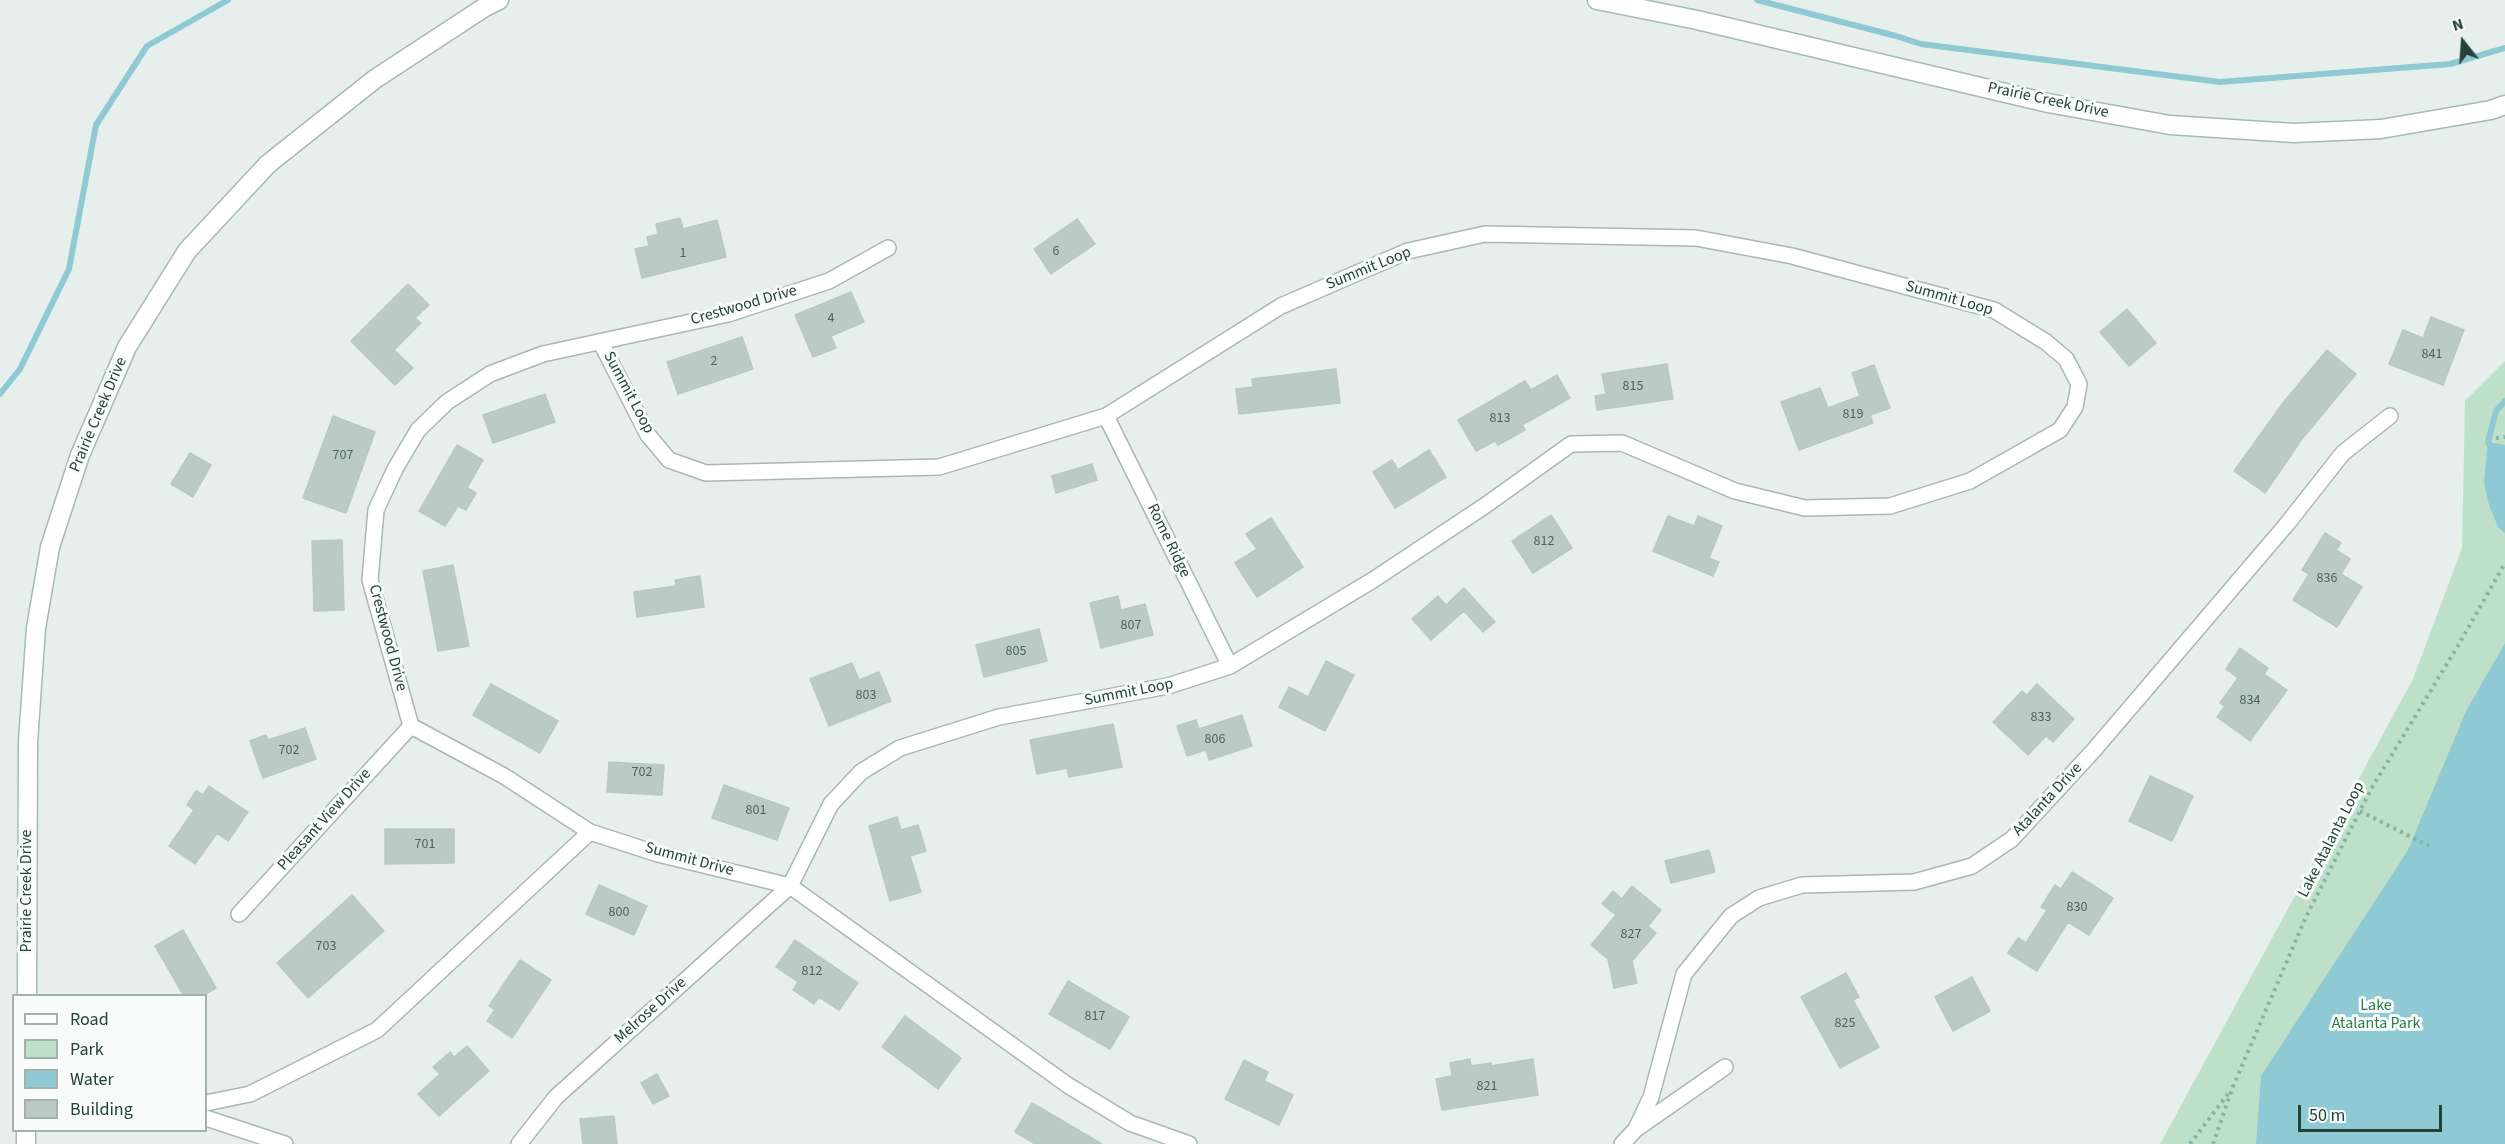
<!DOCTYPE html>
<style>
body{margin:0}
#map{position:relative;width:2505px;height:1144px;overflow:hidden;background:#e6efeb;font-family:"Source Sans 3",sans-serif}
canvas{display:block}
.legend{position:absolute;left:12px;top:994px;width:195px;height:138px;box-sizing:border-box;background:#f7fbf9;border:2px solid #a3b1ad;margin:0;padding:8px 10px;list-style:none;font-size:18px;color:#24423a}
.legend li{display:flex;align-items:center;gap:12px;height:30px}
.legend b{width:30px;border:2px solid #a3b1ad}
.north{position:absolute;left:2433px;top:12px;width:60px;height:60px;-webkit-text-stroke:4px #f7fbf9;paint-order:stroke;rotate:343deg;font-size:16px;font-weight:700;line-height:24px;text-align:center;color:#24423a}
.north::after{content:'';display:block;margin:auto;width:21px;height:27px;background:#24423a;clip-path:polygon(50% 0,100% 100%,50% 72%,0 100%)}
.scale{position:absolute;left:2298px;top:1105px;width:144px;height:27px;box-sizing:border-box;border:3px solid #24423a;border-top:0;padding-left:8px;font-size:18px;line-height:21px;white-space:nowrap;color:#24423a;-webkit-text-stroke:4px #f7fbf9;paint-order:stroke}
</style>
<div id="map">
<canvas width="2505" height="1144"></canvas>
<ul class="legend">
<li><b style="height:8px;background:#fff"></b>Road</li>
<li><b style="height:16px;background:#bfe0c8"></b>Park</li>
<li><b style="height:16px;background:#8ec9d4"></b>Water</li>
<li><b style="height:16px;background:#bbcac4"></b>Building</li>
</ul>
<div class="north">N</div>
<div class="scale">50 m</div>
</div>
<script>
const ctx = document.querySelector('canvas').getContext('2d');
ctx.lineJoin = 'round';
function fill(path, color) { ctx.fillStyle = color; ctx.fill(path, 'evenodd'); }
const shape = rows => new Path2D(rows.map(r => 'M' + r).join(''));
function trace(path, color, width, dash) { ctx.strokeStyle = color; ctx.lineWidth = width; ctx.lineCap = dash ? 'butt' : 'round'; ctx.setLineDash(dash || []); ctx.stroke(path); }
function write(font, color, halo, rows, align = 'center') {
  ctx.font = font + ' "Source Sans 3",sans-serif'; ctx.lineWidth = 6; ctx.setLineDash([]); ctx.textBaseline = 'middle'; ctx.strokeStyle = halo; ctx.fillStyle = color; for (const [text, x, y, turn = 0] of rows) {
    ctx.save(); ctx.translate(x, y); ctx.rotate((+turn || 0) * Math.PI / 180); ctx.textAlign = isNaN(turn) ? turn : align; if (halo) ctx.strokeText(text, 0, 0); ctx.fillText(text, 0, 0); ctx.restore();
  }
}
fill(shape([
 [2505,361,2505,1144,2160,1144,2413,679,2462,548,2465,401]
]), '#bfe0c8');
fill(shape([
 [2488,442,2505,445,2505,533,2498,527,2489,505,2484,483],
 [2505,643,2505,1144,2256,1144,2261,1076,2408,850,2466,711]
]), '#8ec9d4');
trace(shape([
 [1757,0,1896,36,1921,44,2220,82,2450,64,2505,48],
 [0,394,20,369,69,269,96,125,147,46,228,0],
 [2493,449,2488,442,2496,411,2505,401]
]), '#8ec9d4', 6);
const building = shape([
 [680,218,683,229,717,220,726,257,642,278,635,249,649,246,647,237,658,234,656,224,680,218],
 [1077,219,1095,244,1051,274,1034,249,1077,219],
 [408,284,429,305,415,318,421,323,394,350,413,368,395,385,351,341,408,284],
 [851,292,864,322,831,336,836,348,813,357,795,315,851,292],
 [2127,309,2156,343,2129,366,2100,332,2127,309],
 [2431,317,2464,330,2443,385,2389,364,2403,330,2423,338,2431,317],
 [742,337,753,369,678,394,667,362,742,337],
 [2327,350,2356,374,2302,439,2265,493,2234,471,2283,403,2327,350],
 [1667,364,1673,399,1597,410,1595,396,1606,394,1602,374,1667,364],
 [1874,365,1890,408,1870,415,1873,423,1799,450,1781,402,1820,388,1828,408,1860,396,1852,373,1874,365],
 [1336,369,1340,403,1239,414,1236,389,1253,387,1252,379,1336,369],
 [1557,375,1570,398,1522,425,1525,430,1498,445,1495,441,1476,451,1458,420,1525,381,1531,390,1557,375],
 [545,394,555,422,493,443,483,415,545,394],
 [333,416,375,432,346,513,303,498,333,416],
 [457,445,483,460,467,488,476,493,466,510,458,506,445,526,419,511,457,445],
 [1429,450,1446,477,1395,508,1373,472,1392,460,1398,470,1429,450],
 [190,453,211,465,193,497,171,484,190,453],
 [1092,464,1097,480,1056,493,1052,476,1092,464],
 [1551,515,1572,548,1533,573,1512,541,1551,515],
 [1668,516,1694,526,1698,516,1722,526,1709,558,1719,562,1713,576,1653,551,1668,516],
 [1271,518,1303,567,1257,597,1235,563,1257,549,1246,534,1271,518],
 [2325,533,2341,543,2336,550,2350,559,2341,574,2362,587,2337,627,2293,600,2309,574,2302,570,2325,533],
 [342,540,344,610,314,611,312,541,342,540],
 [453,565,469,646,438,651,423,571,453,565],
 [700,576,704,607,637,617,634,592,676,586,675,580,700,576],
 [1464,588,1495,622,1483,632,1464,611,1431,640,1412,619,1438,596,1446,605,1464,588],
 [1118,596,1121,610,1145,604,1153,635,1101,648,1090,603,1118,596],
 [1039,629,1047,661,984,677,976,645,1039,629],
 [2240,648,2268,668,2264,674,2287,690,2250,741,2217,717,2225,706,2220,703,2238,678,2226,669,2240,648],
 [1326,661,1354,675,1325,731,1279,707,1289,687,1308,697,1326,661],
 [852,663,859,680,879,672,891,701,829,726,810,679,852,663],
 [491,684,558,721,540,753,473,715,491,684],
 [2037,684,2074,719,2053,742,2046,736,2028,755,1993,722,2022,691,2027,695,2037,684],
 [1242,715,1252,746,1209,760,1206,750,1187,756,1177,726,1196,720,1199,729,1242,715],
 [1113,724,1122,767,1069,777,1067,768,1037,774,1030,740,1113,724],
 [305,728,316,759,263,778,250,741,266,735,268,740,305,728],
 [609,762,664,765,662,795,607,792,609,762],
 [2150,776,2193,796,2172,841,2129,821,2150,776],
 [724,785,789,808,777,840,712,818,724,785],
 [209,786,248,812,228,841,217,833,195,864,169,846,194,810,187,805,196,791,203,795,209,786],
 [897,817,901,830,918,825,926,851,910,856,921,892,890,901,869,826,897,817],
 [385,829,454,829,454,863,385,864,385,829],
 [1709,850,1715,872,1671,883,1665,861,1709,850],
 [2072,872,2113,898,2089,935,2068,922,2037,971,2008,953,2018,938,2026,943,2047,910,2041,907,2055,885,2061,889,2072,872],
 [599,885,647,906,634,935,586,914,599,885],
 [1632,886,1661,910,1648,926,1656,933,1632,961,1637,983,1614,988,1608,959,1591,945,1616,915,1602,904,1613,891,1622,899,1632,886],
 [352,895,384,931,308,998,277,963,352,895],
 [183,930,216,988,202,996,184,996,155,946,183,930],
 [795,940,858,983,839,1010,819,997,814,1004,793,990,798,982,776,967,795,940],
 [520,960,551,980,512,1038,487,1021,495,1010,489,1006,520,960],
 [1846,973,1859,997,1853,1000,1879,1047,1840,1068,1801,997,1846,973],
 [1972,977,1990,1011,1953,1031,1935,997,1972,977],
 [1068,981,1129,1017,1110,1049,1049,1014,1068,981],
 [905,1016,961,1058,938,1089,882,1047,905,1016],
 [467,1046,489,1071,439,1116,418,1094,440,1074,433,1067,450,1052,454,1057,467,1046],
 [1470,1059,1471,1066,1491,1063,1491,1066,1533,1059,1538,1095,1442,1110,1436,1079,1452,1076,1450,1063,1470,1059],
 [1244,1060,1268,1072,1264,1081,1293,1095,1279,1125,1225,1099,1244,1060],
 [657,1074,669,1096,653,1104,641,1083,657,1074],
 [1032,1103,1102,1144,1035,1144,1015,1132,1032,1103],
 [614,1116,617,1144,583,1144,580,1119,614,1116]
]);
fill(building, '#bbcac4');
trace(building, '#b8c9c2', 1.5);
const minor = shape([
 [1106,416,1230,666],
 [590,832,504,776,411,726,370,580,376,510,395,469,418,430,447,402,490,374,543,354,728,314,829,281,888,248],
 [239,914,411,726],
 [206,1103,250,1094,377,1030,590,832,658,854,790,886,1069,1086,1130,1123,1189,1144],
 [206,1118,285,1144],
 [1636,1129,1651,1097,1684,974,1731,916,1759,898,1802,885,1914,882,1972,866,2012,839,2094,750,2287,524,2343,453,2390,416],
 [519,1144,556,1097,790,886,831,804,861,772,900,748,999,717,1168,686,1230,666,1373,580,1486,505,1571,444,1622,443,1735,491,1805,508,1890,506,1970,481,2060,430,2075,407,2079,384,2066,359,2046,342,1994,310,1792,256,1696,238,1485,234,1408,251,1281,306,1106,416,939,467,706,473,669,460,648,435,601,343],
 [1622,1144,1636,1129,1725,1067]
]);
const secondary = shape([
 [1597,0,1697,20,2048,103,2170,125,2294,133,2381,129,2491,110,2505,105],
 [27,996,28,742,36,628,50,547,80,455,127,347,187,251,268,164,375,79,485,7,499,0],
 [26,1144,26,1130]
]);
trace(minor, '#a8b8b2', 18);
trace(secondary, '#a4bbb3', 21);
trace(shape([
 [2496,438,2505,437],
 [2360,811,2431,847],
 [2190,1144,2228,1094],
 [2213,1144,2232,1089,2305,919,2370,791,2459,644,2505,563]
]), '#86b3a5', 4, [3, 4.5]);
trace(minor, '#fff', 15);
trace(secondary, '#fff', 18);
write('14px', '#4a645c', null, [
 ["6",1056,252],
 ["1",683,254],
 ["4",831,319],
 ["841",2432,355],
 ["2",714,362],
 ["815",1633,387],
 ["819",1853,415],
 ["813",1500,419],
 ["707",343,456],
 ["812",1544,542],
 ["836",2327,579],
 ["807",1131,626],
 ["805",1016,652],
 ["803",866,696],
 ["834",2250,701],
 ["833",2041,718],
 ["806",1215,740],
 ["702",289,751],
 ["702",642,773],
 ["801",756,811],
 ["701",425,845],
 ["830",2077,908],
 ["800",619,913],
 ["827",1631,935],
 ["703",326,947],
 ["812",812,972],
 ["817",1095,1017],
 ["825",1845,1024],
 ["821",1487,1087]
]);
write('16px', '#24423a', '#f7fbf9', [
 ["Prairie Creek Drive",2048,101,12],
 ["Summit Loop",1369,269,-22],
 ["Summit Loop",1949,299,16],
 ["Crestwood Drive",744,306,-16],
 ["Summit Loop",628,393,62],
 ["Prairie Creek Drive",99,415,-67],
 ["Rome Ridge",1168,541,64],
 ["Crestwood Drive",387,638,75],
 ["Summit Loop",1129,693,-11],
 ["Atalanta Drive",2048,800,-47],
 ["Pleasant View Drive",325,820,-48],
 ["Lake Atalanta Loop",2332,840,-63],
 ["Summit Drive",689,860,15],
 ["Prairie Creek Drive",27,891,-90],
 ["Melrose Drive",651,1011,-42]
]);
write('16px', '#2d7a4b', '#f7fbf9', [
 ["Lake",2376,1006],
 ["Atalanta Park",2376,1024]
]);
</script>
